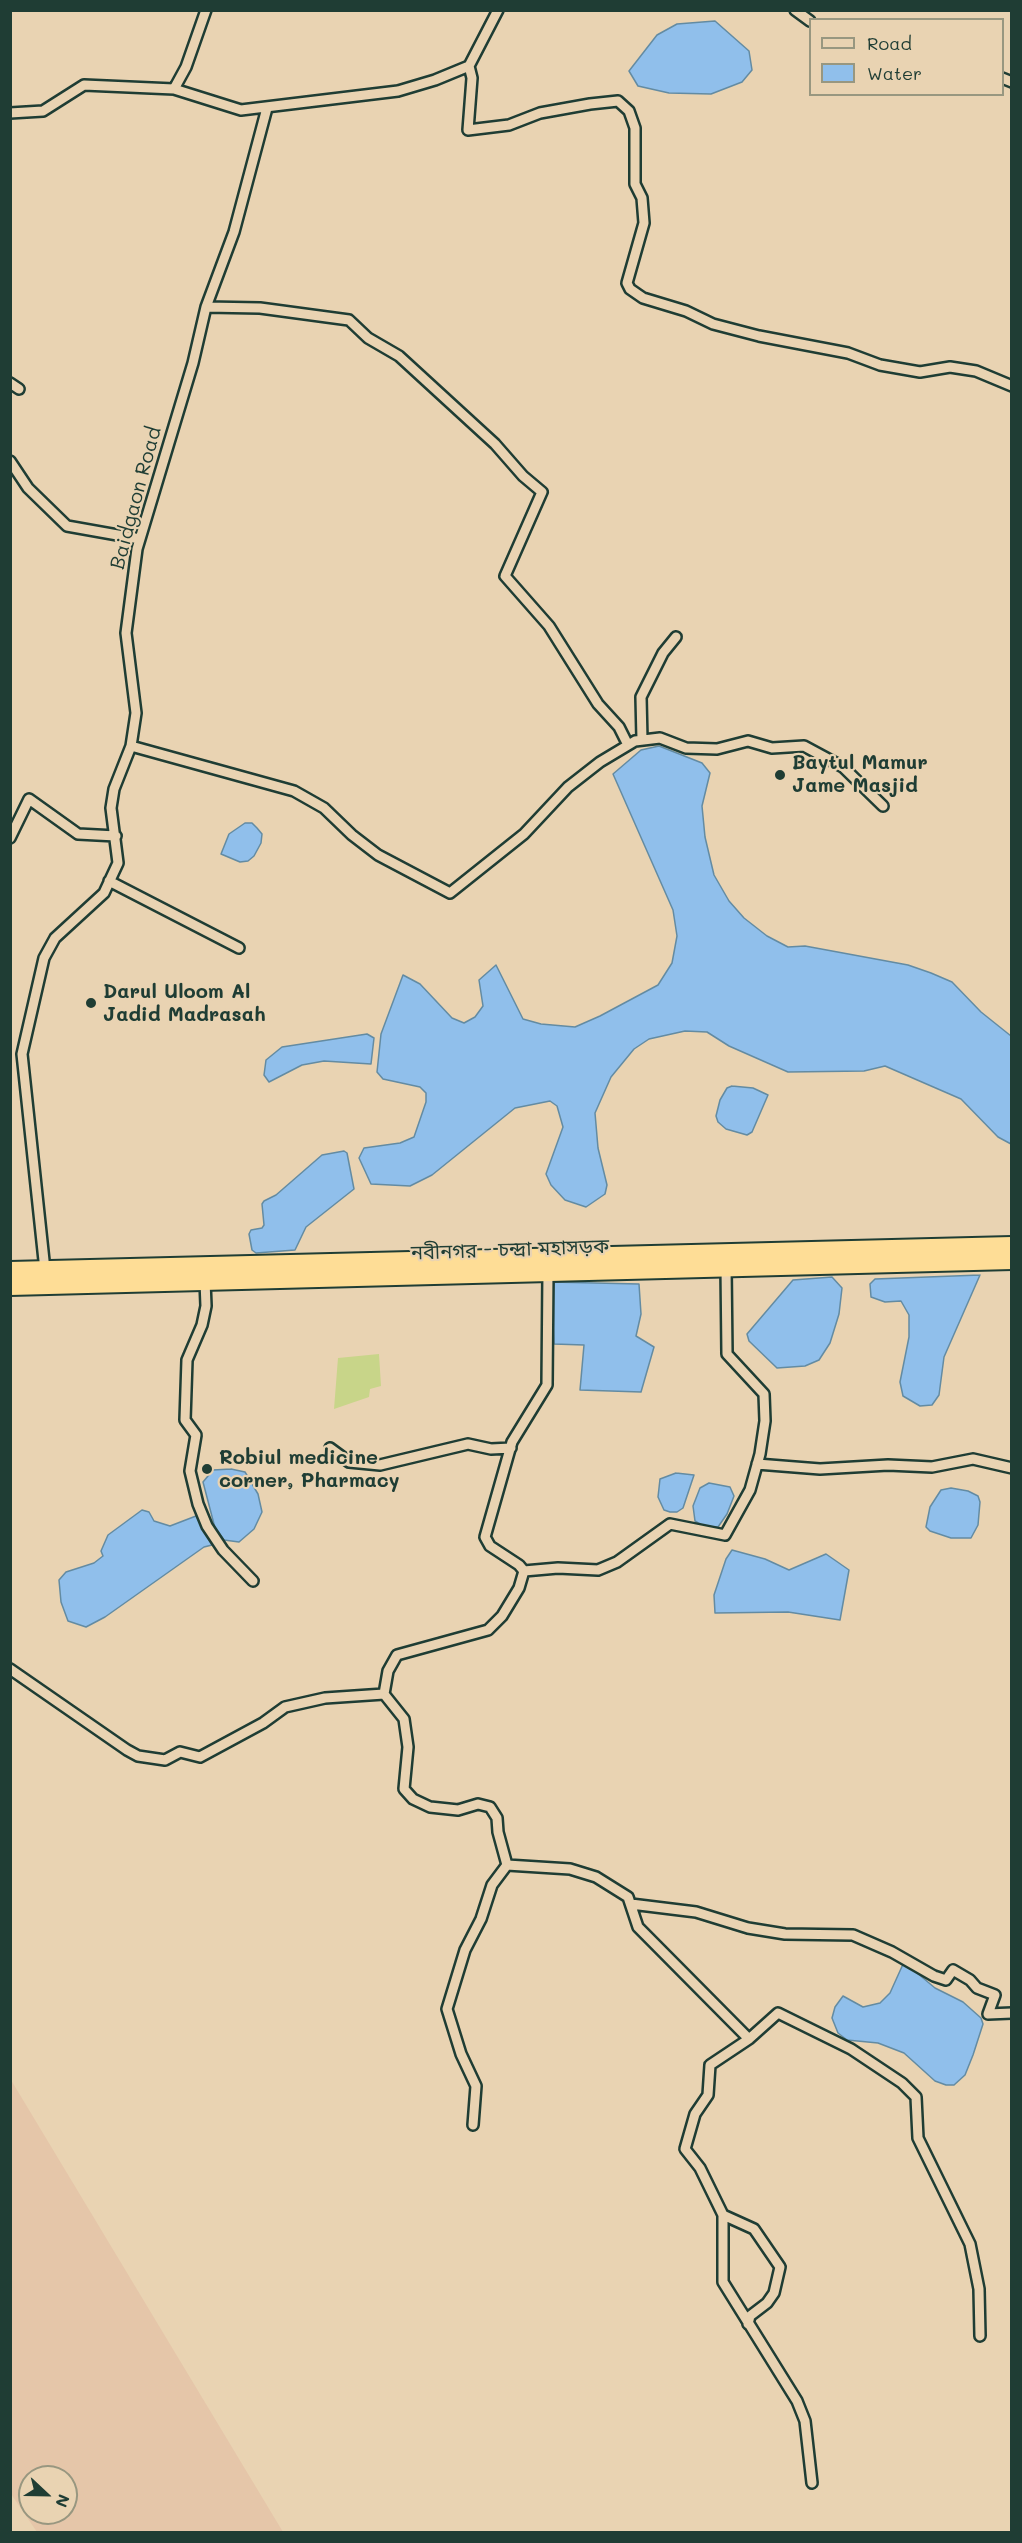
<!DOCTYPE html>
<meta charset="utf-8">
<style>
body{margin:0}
#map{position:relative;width:1022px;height:2543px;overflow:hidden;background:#e9d3b2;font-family:Mali,sans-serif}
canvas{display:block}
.frame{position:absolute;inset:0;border:12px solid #1f3d34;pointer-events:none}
.legend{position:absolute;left:809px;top:18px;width:195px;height:78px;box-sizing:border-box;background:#e9d3b2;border:2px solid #989780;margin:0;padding:8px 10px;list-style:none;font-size:18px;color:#1f3d34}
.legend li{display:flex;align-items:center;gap:12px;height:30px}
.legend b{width:30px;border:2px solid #989780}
.north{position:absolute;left:18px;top:2465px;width:60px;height:60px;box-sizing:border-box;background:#e9d3b2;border:2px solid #989780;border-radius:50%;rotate:112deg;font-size:16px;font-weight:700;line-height:24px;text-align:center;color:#1f3d34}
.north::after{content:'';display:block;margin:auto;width:21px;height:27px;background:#1f3d34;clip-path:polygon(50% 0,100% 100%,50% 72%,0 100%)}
</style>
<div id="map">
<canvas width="1022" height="2543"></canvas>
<div class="frame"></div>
<ul class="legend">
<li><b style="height:8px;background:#e9d3b2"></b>Road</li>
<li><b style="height:16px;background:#90bfeb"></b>Water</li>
</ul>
<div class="north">N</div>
</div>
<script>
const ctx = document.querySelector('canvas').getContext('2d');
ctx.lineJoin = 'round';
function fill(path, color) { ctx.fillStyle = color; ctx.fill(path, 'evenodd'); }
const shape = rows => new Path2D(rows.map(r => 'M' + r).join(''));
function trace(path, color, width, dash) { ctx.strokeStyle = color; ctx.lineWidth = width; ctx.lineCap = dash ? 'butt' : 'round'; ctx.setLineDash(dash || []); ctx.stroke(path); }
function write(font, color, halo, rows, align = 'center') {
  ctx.font = font + ' Mali,"Noto Sans Bengali",sans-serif'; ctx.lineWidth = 4.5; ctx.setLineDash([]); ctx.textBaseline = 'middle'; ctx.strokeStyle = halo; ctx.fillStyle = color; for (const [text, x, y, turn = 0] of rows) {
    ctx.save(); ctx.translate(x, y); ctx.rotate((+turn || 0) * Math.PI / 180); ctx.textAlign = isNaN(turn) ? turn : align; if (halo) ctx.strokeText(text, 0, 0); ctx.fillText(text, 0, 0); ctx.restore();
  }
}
fill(shape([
 [11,2080,283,2532,37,2532,11,2494],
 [30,2477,66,2477,66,2513,30,2513]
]), '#e5c6a9');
fill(shape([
 [379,1354,381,1386,370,1389,369,1397,334,1409,338,1358]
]), '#c8d589');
const water = shape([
 [715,21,749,51,752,70,742,82,711,94,669,93,638,86,629,71,657,35,677,24,715,21],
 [659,746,702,763,710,773,702,806,705,837,714,875,729,901,744,918,767,936,788,947,805,946,908,965,931,973,952,982,981,1012,1011,1036,1011,1144,998,1137,961,1099,885,1066,864,1071,788,1072,729,1046,707,1032,685,1031,649,1039,634,1049,611,1077,595,1113,598,1148,607,1185,605,1194,586,1207,565,1200,551,1185,546,1174,563,1127,557,1106,550,1101,515,1108,432,1175,410,1186,371,1184,359,1158,364,1148,400,1143,414,1137,426,1102,426,1093,420,1087,383,1079,377,1072,381,1034,403,975,420,984,452,1018,464,1023,475,1017,483,1006,479,980,496,965,523,1019,541,1024,575,1027,600,1016,658,985,672,963,677,936,673,910,613,774,641,750,659,746],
 [245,823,252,823,257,828,262,834,261,843,254,856,248,861,240,862,221,854,229,834,245,823],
 [367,1034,374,1038,371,1064,324,1061,302,1065,269,1082,264,1075,266,1060,282,1047,367,1034],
 [732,1086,753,1088,768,1095,752,1132,747,1135,726,1129,718,1122,716,1116,720,1100,727,1088,732,1086],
 [344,1151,347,1153,354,1189,306,1227,295,1250,256,1253,252,1250,249,1234,251,1230,262,1228,264,1225,262,1204,264,1201,276,1195,322,1155,344,1151],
 [980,1275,944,1357,939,1395,932,1405,920,1406,903,1396,900,1382,909,1337,909,1315,901,1301,885,1302,871,1297,870,1284,875,1279,980,1275],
 [832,1277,842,1288,839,1314,830,1343,819,1360,805,1366,777,1368,749,1341,747,1334,793,1280,832,1277],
 [551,1282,639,1284,641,1314,636,1336,654,1347,641,1392,580,1390,584,1345,554,1344,551,1282],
 [231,1469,245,1472,258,1494,262,1512,254,1529,239,1542,224,1540,215,1528,203,1482,213,1470,231,1469],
 [676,1473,694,1475,683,1508,677,1512,670,1512,664,1510,658,1497,660,1479,676,1473],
 [709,1483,730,1487,734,1496,727,1514,718,1527,705,1527,695,1521,693,1506,700,1488,709,1483],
 [951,1488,968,1491,978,1496,980,1502,978,1525,971,1538,951,1538,930,1531,926,1527,930,1507,941,1490,951,1488],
 [142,1510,149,1512,154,1521,170,1526,196,1516,212,1545,204,1547,105,1617,86,1627,68,1621,61,1602,59,1580,66,1572,94,1563,103,1556,101,1551,108,1535,142,1510],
 [732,1550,765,1559,789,1570,826,1554,849,1570,840,1620,788,1612,715,1613,714,1595,726,1559,732,1550],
 [904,1962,935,1988,963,2002,981,2018,983,2024,973,2055,965,2075,954,2085,946,2085,935,2081,904,2053,878,2043,847,2040,838,2033,832,2018,835,2007,843,1996,863,2007,880,2003,890,1993,904,1962]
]);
fill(water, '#90bfeb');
trace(water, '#638ba2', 1.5);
const street = shape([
 [206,10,186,67,174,89,241,110,398,91,435,80,469,66,498,10],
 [795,10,810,21],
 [469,66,472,78,468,130,509,125,540,113,590,104,618,101,629,111,635,128,635,184,642,198,644,223,627,283,630,289,643,298,686,311,713,324,759,336,848,353,880,365,920,372,950,367,976,371,1012,386],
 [1002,78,1012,82],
 [10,113,43,111,84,85,174,89],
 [206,307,260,308,349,320,368,338,399,356,495,444,523,476,542,492,505,576,549,626,598,704,619,727,628,745],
 [10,383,19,389],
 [10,461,28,488,67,526,140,539],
 [642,740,641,697,663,653,676,637],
 [131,746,294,791,324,808,352,835,378,855,450,893,524,834,568,787,600,762,635,741,660,738,686,748,717,749,748,741,772,748,804,746,843,767,883,806],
 [10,838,29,799,78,834,116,836],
 [109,881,239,948],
 [45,1270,22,1054,44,958,55,938,104,893,118,863,111,808,114,789,131,746,136,713,126,633,137,549,193,363,206,307,234,232,267,108],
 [205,1281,206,1306,202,1325,187,1360,185,1420,196,1435,190,1471,198,1504,207,1526,223,1550,253,1581],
 [330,1448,349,1462,380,1465,468,1444,491,1449,511,1448],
 [757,1464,820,1469,888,1465,932,1467,973,1459,1012,1468],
 [524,1571,558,1568,598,1570,617,1562,670,1524,725,1535,750,1490,760,1454,765,1421,764,1394,727,1354,726,1267],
 [10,1669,127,1750,138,1756,165,1760,180,1752,200,1757,263,1723,285,1707,325,1698,384,1694],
 [507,1865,570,1869,596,1877,628,1897,638,1927,749,2039],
 [631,1904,696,1912,748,1928,785,1934,853,1935,892,1952,934,1976,946,1980,953,1970,970,1980,977,1988,995,1995,988,2014,1012,2013],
 [473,2125,476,2086,461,2054,447,2009,465,1950,481,1919,492,1885,507,1865,498,1832,497,1818,490,1807,478,1804,458,1810,430,1807,413,1799,404,1789,408,1747,404,1719,384,1694,388,1671,397,1655,488,1630,502,1616,519,1588,524,1571,519,1565,490,1546,485,1537,512,1442,547,1385,548,1272],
 [723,2215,754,2229,780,2267,774,2293,767,2303,750,2316,748,2324],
 [812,2483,805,2421,797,2401,723,2282,723,2215,700,2168,685,2149,695,2114,708,2095,710,2065,749,2039,778,2013,851,2049,902,2083,916,2097,918,2138,970,2244,979,2289,980,2336]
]);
const highway = shape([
 [10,1271,1012,1246],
 [10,1286,1012,1260]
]);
trace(street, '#1f3d34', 14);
trace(highway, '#1f3d34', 22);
trace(street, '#e9d3b2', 9);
trace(highway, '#fedd96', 18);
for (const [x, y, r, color] of [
 [780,775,6,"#1f3d34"],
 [91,1003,6,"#1f3d34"],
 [207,1469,6,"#1f3d34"]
]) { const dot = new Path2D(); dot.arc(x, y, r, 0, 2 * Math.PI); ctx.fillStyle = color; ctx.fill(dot); trace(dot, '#e9d3b2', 2); }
write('20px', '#1f3d34', '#e9d3b2', [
 ["Baidgaon Road",136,498,-75],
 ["নবীনগর - চন্দ্রা মহাসড়ক",510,1250,-2]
]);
write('bold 20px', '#1f3d34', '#e9d3b2', [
 ["Baytul Mamur",792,763],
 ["Jame Masjid",792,786],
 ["Darul Uloom Al",103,992],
 ["Jadid Madrasah",103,1015],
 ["Robiul medicine",219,1458],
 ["corner, Pharmacy",219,1481]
], 'left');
</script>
